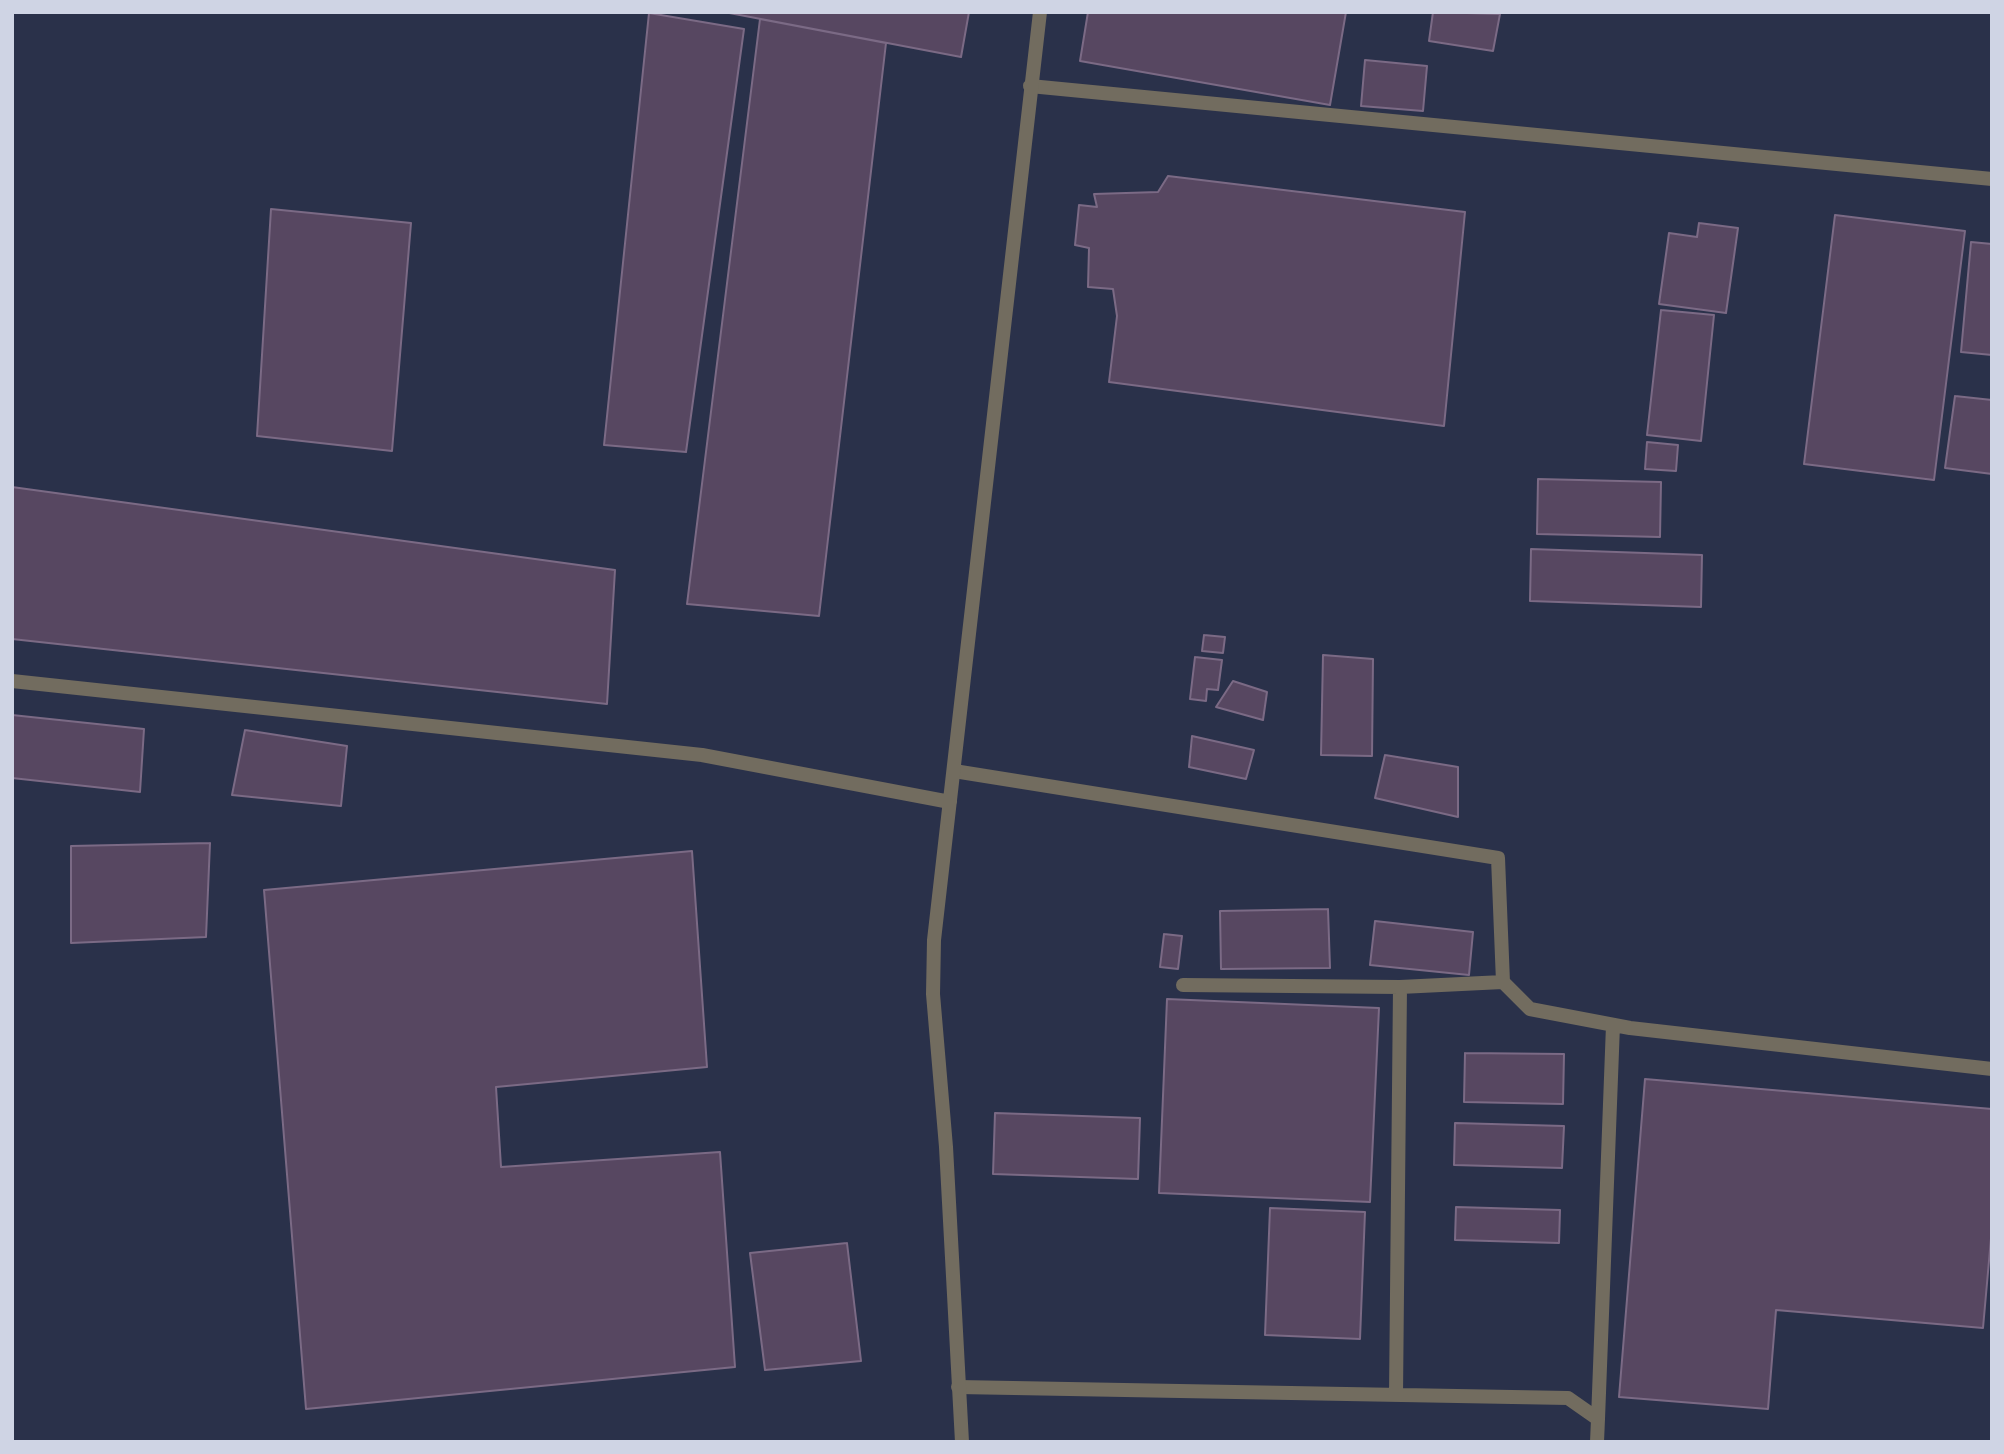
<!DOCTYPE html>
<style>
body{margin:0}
#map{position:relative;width:2004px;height:1454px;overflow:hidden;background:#2a314a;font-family:Quicksand,sans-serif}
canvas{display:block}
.frame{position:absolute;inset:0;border:14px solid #cfd4e4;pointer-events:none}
</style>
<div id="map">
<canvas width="2004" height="1454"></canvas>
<div class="frame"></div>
</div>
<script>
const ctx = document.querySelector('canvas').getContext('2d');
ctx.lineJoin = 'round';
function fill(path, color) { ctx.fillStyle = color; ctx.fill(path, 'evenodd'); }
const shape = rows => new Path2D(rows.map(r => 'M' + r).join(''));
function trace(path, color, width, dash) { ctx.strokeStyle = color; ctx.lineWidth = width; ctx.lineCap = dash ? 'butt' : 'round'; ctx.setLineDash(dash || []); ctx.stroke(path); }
const building = shape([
 [724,12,969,12,961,57,724,12],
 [1088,12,1346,12,1330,105,1080,61,1088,12],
 [1433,12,1500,14,1493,51,1429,41,1433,12],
 [649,13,744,29,686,452,604,445,649,13],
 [760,19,886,43,819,616,687,604,760,19],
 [1365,60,1427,66,1423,111,1361,106,1365,60],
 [1168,176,1465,212,1444,426,1109,382,1117,316,1113,289,1088,287,1089,248,1075,245,1079,205,1097,207,1094,194,1158,192,1168,176],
 [271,209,411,223,392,451,257,436,271,209],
 [1835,215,1965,231,1934,480,1804,464,1835,215],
 [1699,223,1738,228,1726,313,1659,304,1669,233,1697,237,1699,223],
 [1971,242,1992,244,1992,355,1961,352,1971,242],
 [1661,310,1714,315,1701,441,1647,435,1661,310],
 [1955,396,1992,400,1992,474,1945,468,1955,396],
 [1647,442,1678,445,1676,471,1645,469,1647,442],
 [1538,479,1661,482,1660,537,1537,534,1538,479],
 [12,487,615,570,607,704,12,639,12,487],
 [1531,549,1702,555,1701,607,1530,601,1531,549],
 [1204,635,1225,637,1223,653,1202,651,1204,635],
 [1323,655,1373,659,1372,756,1321,755,1323,655],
 [1195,657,1222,660,1218,690,1207,689,1206,701,1190,699,1195,657],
 [1233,681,1267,692,1263,720,1216,707,1233,681],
 [12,715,144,729,140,792,12,778,12,715],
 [245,730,347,746,341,806,232,795,245,730],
 [1192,736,1254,750,1246,779,1189,767,1192,736],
 [1385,755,1458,767,1458,817,1375,798,1385,755],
 [210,843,206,937,71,943,71,846,210,843],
 [692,851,707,1067,496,1087,501,1167,720,1152,735,1367,306,1409,264,890,692,851],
 [1328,909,1330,968,1221,969,1220,911,1328,909],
 [1375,921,1473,932,1469,975,1370,965,1375,921],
 [1164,934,1182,936,1178,969,1160,967,1164,934],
 [1167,999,1379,1008,1370,1202,1159,1193,1167,999],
 [1465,1053,1564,1054,1563,1104,1464,1102,1465,1053],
 [1645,1079,1992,1109,1992,1227,1983,1328,1776,1310,1768,1409,1619,1397,1645,1079],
 [995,1113,1140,1118,1138,1179,993,1174,995,1113],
 [1455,1123,1564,1126,1562,1168,1454,1165,1455,1123],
 [1456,1207,1560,1210,1559,1243,1455,1240,1456,1207],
 [1270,1208,1365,1212,1360,1339,1265,1335,1270,1208],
 [847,1243,861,1361,765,1370,750,1253,847,1243]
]);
fill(building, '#574761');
trace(building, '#7b6a85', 2);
trace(shape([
 [1030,86,1992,179],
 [954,771,1498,858,1503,982,1530,1009,1630,1028,1992,1069],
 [1183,985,1400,987],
 [958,1387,1568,1398,1598,1419,1597,1442],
 [1396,1395,1400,987,1503,982],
 [1598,1419,1613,1025]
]), '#726c5f', 14);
trace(shape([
 [12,681,702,755,950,802],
 [962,1442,946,1147,933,994,934,940,1040,12]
]), '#726c5f', 14);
</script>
